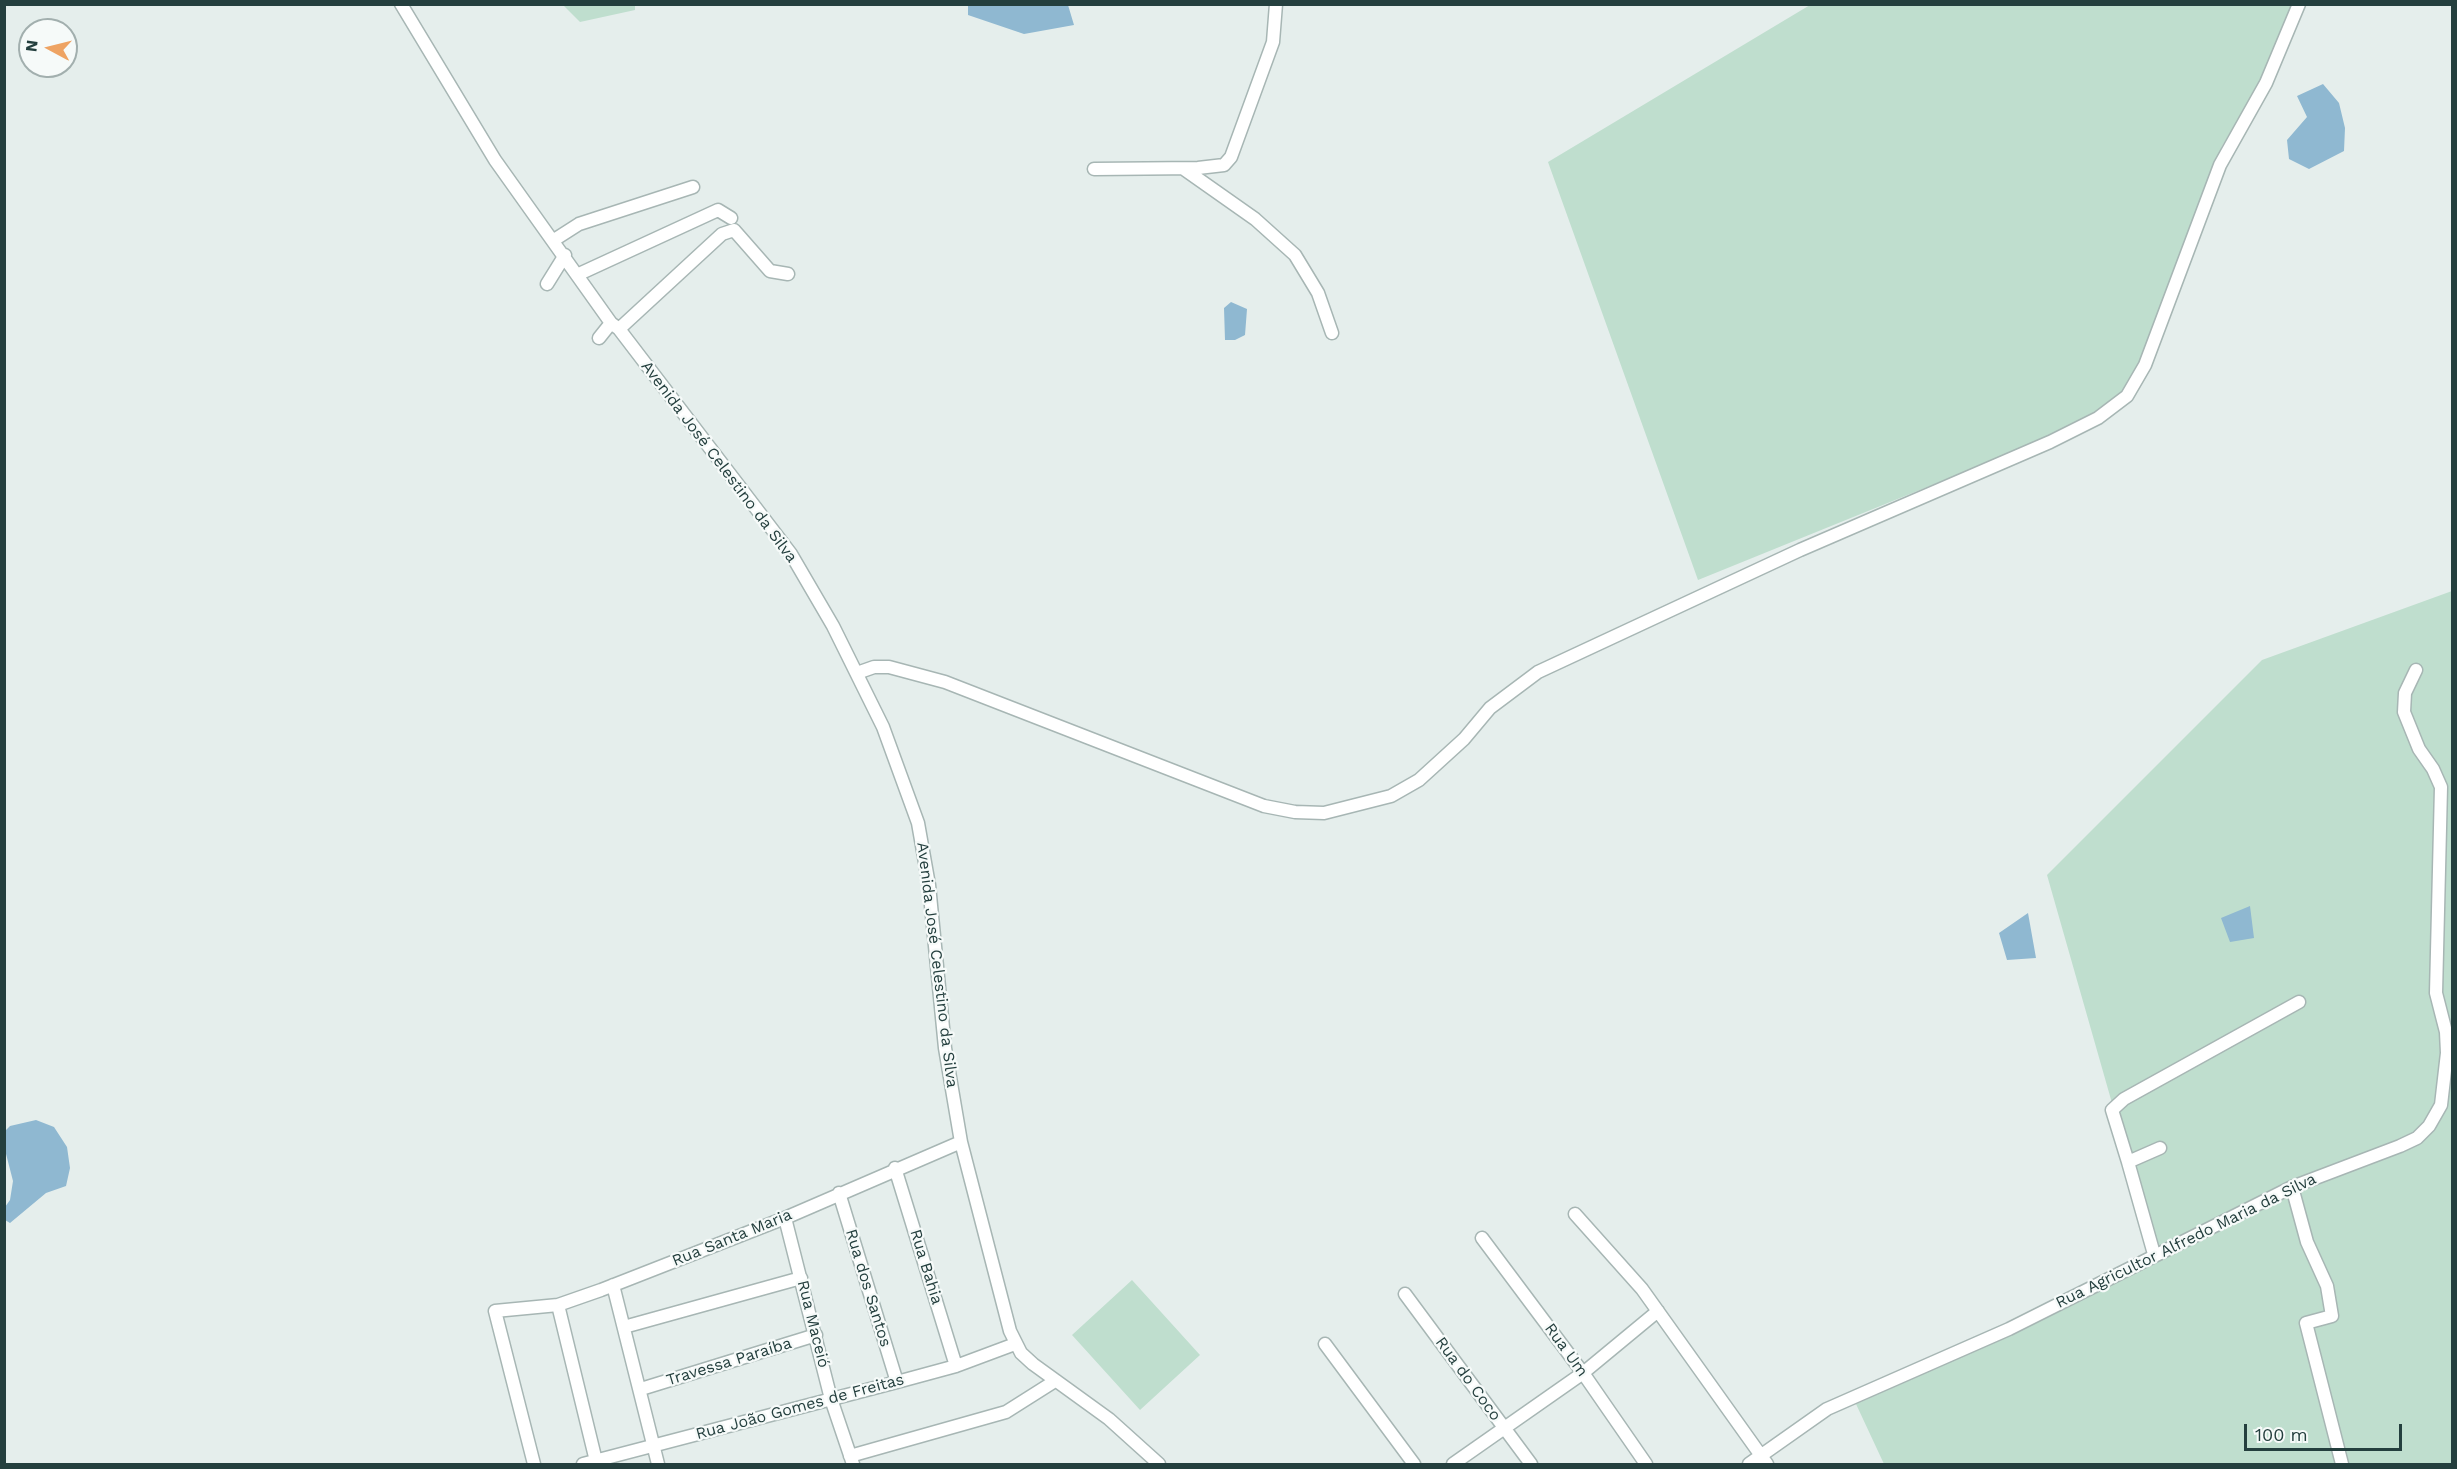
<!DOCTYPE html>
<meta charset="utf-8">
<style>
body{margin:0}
#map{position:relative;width:2457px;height:1469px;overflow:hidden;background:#e5eeec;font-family:"Work Sans",sans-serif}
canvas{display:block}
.frame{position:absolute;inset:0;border:6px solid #243f3e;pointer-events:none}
.north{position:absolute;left:18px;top:18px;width:60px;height:60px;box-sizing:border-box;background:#f6faf9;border:2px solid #a2afae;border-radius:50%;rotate:277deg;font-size:16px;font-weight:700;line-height:24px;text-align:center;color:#243f3e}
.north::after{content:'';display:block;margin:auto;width:21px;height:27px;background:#eea363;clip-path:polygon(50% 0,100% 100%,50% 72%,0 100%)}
.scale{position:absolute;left:2244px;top:1424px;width:158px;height:27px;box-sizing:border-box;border:3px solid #243f3e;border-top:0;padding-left:8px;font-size:18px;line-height:21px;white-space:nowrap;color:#243f3e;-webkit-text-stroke:4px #f6faf9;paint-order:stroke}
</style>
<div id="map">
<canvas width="2457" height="1469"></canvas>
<div class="frame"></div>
<div class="north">N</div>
<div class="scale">100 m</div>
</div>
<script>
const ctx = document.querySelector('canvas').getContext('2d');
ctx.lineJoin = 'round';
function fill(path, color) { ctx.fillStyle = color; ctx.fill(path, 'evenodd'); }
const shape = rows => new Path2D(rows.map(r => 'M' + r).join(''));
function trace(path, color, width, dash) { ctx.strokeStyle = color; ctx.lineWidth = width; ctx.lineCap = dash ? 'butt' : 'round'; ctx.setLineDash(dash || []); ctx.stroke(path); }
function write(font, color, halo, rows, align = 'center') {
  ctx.font = font + ' "Work Sans",sans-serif'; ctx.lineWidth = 4.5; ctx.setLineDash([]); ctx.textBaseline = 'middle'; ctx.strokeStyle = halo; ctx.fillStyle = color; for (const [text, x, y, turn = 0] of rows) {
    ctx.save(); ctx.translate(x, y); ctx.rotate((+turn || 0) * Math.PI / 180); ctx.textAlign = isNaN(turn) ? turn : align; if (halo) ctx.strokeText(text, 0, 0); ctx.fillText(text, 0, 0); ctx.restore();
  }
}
fill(shape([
 [563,5,635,5,635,10,580,22],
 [1810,5,2299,5,2283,46,2222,146,2153,343,2121,395,2106,408,2048,438,1698,580,1548,162],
 [2452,591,2452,1464,1884,1464,1856,1404,2037,1321,2157,1261,2047,875,2262,660],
 [1132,1280,1200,1355,1140,1410,1072,1335]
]), '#bfdece');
fill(shape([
 [968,5,1068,5,1074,25,1024,34,968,15],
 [2323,84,2339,103,2345,128,2344,151,2309,169,2289,159,2287,140,2307,117,2297,96],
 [1231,302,1247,309,1245,335,1235,340,1225,340,1224,308],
 [2250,906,2254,938,2230,942,2221,918],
 [2028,913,2036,958,2007,960,1999,933],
 [36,1120,54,1127,67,1147,70,1168,66,1186,46,1193,10,1223,5,1220,5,1207,10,1200,13,1181,5,1150,5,1131,10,1126]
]), '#8fb8d1');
const minor = shape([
 [401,4,495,160,611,323,619,329,791,554,833,626,883,727,918,823,929,885,945,1048,961,1142,1010,1331,1021,1353,1033,1364,1109,1419,1159,1464],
 [1094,169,1198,168,1224,165,1231,157,1273,42,1276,4],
 [1184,169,1255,219,1295,255,1318,293,1332,333],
 [554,240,579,224,693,187],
 [579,274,718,210,731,218],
 [547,284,565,255],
 [619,329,722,234,734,230,770,271,788,274],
 [599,338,611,323],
 [857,673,874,667,889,667,945,682,1264,806,1295,812,1324,813,1391,796,1419,780,1464,739,1490,708,1538,672,1800,550,2050,442,2098,418,2127,396,2145,365,2220,165,2266,83,2299,4],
 [2160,1148,2128,1162,2112,1110,2124,1099,2299,1002],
 [2128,1162,2154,1254],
 [895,1168,956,1366],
 [2292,1187,2307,1242,2327,1286,2332,1316,2306,1323,2342,1464],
 [839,1193,897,1382],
 [1575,1214,1642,1289,1767,1464],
 [785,1218,831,1399,853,1464],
 [1482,1238,1583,1373,1646,1464],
 [613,1285,658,1464],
 [1405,1294,1531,1464],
 [558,1305,596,1461],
 [624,1327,801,1278],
 [1325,1344,1414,1464],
 [641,1389,816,1335],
 [850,1456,1006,1412,1055,1381],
 [534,1464,495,1311,558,1305,601,1290,785,1218,961,1142],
 [583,1464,897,1382,956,1366,1015,1344],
 [1453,1464,1583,1373,1658,1311],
 [1749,1464,1827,1409,2009,1329,2292,1187,2400,1146,2417,1138,2429,1126,2441,1105,2447,1053,2446,1032,2436,993,2441,787,2433,769,2419,749,2404,712,2405,693,2416,670]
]);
trace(minor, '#a7b6b4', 15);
trace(minor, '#fff', 12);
write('16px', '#243f3e', '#f6faf9', [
 ["Avenida José Celestino da Silva",719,462,53],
 ["Avenida José Celestino da Silva",937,965,83],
 ["Rua Santa Maria",732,1238,-22],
 ["Rua Agricultor Alfredo Maria da Silva",2186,1241,-26],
 ["Rua Bahia",926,1267,73],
 ["Rua dos Santos",868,1288,73],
 ["Rua Maceió",813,1324,76],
 ["Rua Um",1566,1350,54],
 ["Travessa Paraíba",729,1362,-17],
 ["Rua do Coco",1468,1379,54],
 ["Rua João Gomes de Freitas",800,1407,-15]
]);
</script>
